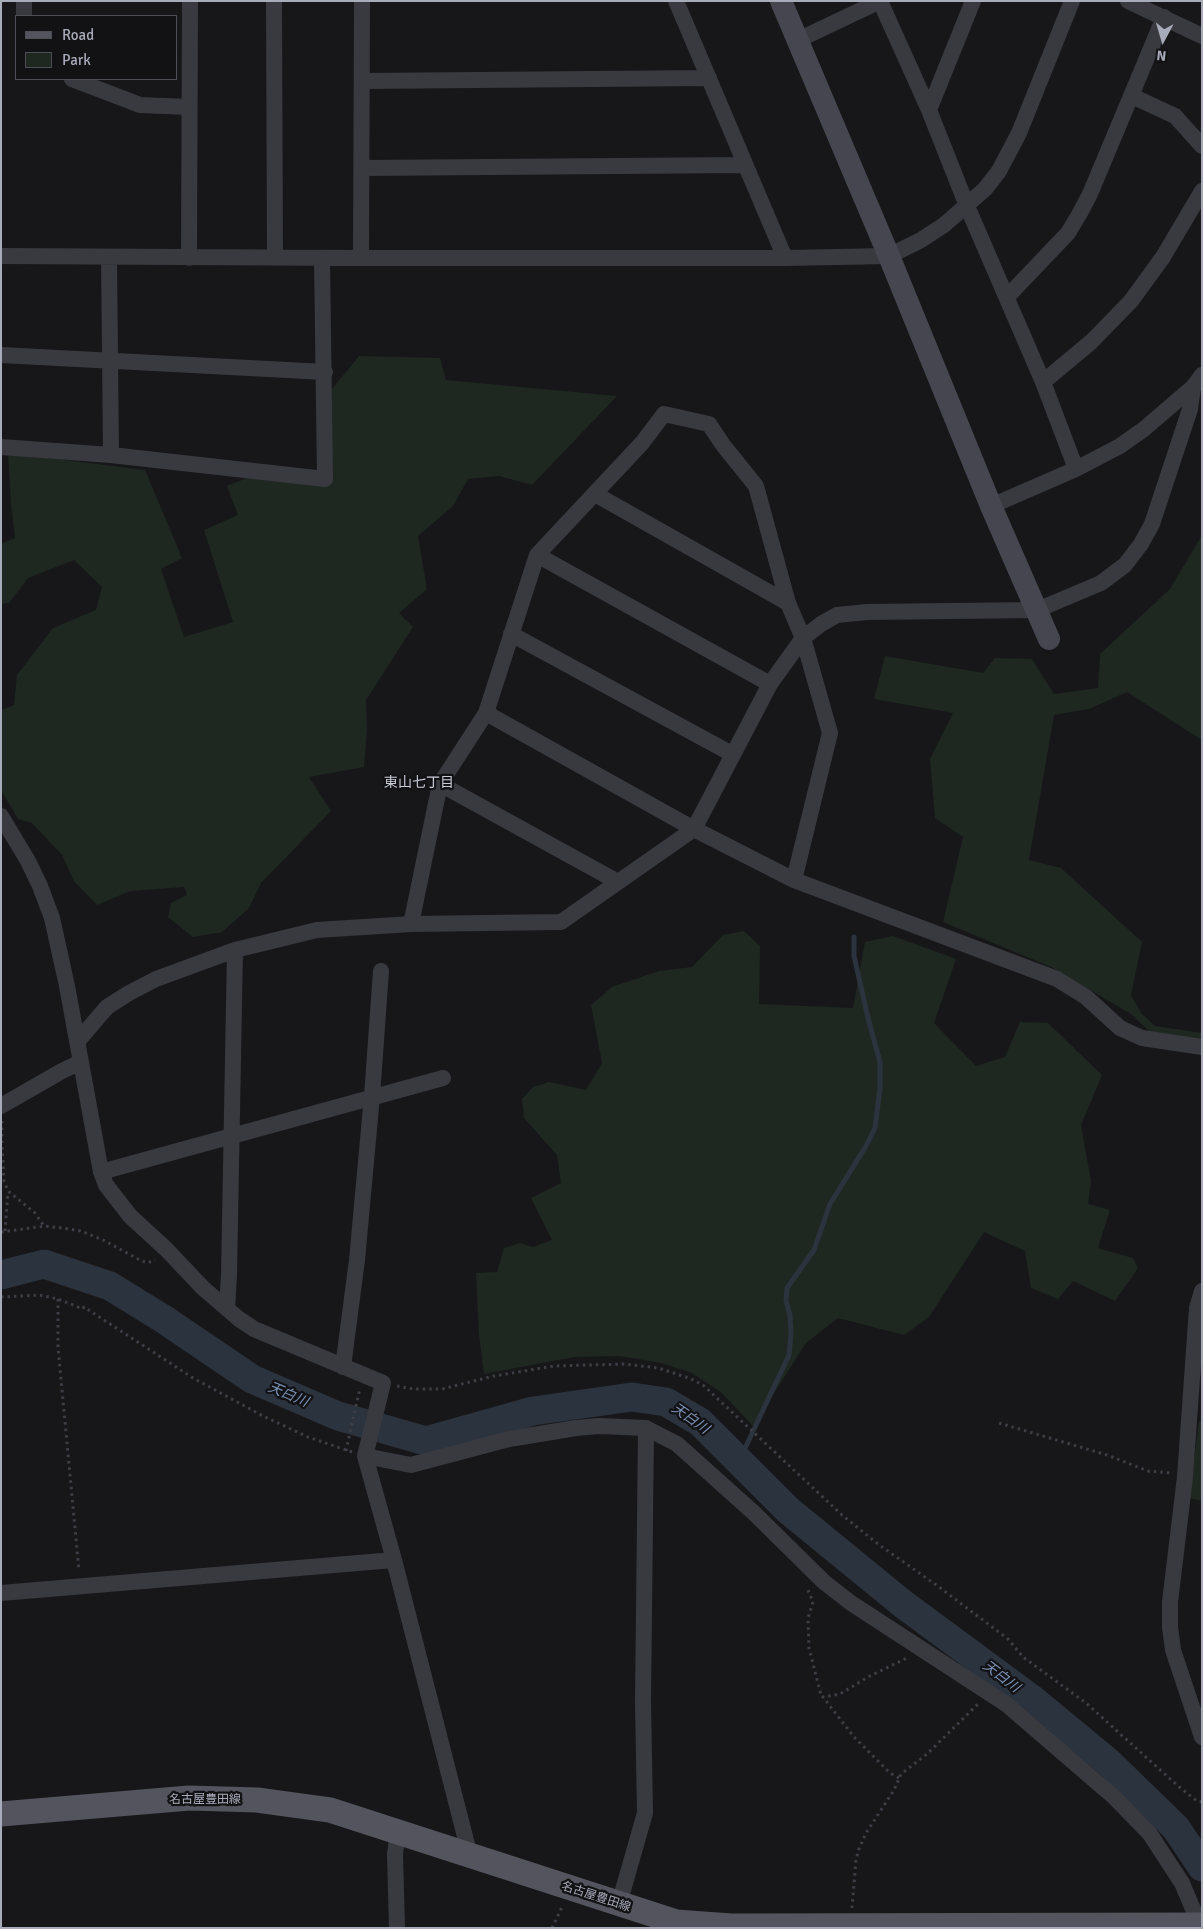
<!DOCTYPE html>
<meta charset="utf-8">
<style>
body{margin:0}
#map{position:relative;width:1203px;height:1929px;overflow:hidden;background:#171719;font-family:Signika,sans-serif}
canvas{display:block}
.frame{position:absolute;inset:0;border:2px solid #a8abba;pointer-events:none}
.legend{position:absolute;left:15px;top:15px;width:162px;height:65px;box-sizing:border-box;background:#121214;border:1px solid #4e4f56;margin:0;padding:6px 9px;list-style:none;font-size:15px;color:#a8abba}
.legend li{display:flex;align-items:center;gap:10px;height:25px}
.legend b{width:25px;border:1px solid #4e4f56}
.north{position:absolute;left:1138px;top:15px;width:50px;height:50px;-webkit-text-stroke:4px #121214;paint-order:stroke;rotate:186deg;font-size:14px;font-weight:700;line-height:20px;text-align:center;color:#a8abba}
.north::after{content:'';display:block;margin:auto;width:18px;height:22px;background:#a8abba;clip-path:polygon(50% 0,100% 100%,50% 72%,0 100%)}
</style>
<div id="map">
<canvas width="1203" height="1929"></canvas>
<div class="frame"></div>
<ul class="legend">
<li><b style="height:6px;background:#53545e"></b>Road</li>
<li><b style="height:14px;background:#1e2821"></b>Park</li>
</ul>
<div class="north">N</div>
</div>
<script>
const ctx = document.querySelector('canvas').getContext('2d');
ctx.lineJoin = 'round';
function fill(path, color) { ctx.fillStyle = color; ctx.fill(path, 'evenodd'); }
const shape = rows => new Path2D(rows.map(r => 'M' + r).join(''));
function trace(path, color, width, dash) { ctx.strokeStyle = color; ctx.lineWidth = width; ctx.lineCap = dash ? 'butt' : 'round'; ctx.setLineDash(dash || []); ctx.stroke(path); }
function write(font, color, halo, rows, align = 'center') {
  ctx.font = font + ' Signika,"Noto Sans JP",sans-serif'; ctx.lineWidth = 4.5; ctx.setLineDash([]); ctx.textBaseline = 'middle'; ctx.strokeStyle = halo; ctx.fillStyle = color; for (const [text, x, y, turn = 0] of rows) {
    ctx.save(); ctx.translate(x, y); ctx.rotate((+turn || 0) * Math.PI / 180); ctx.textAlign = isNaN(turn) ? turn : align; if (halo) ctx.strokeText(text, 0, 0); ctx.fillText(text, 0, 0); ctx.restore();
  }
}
fill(shape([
 [359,356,440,358,446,380,617,396,532,485,499,476,468,479,453,506,418,536,427,589,399,613,413,627,366,700,367,730,364,767,309,777,331,811,261,883,249,908,222,932,193,937,168,917,171,903,187,895,184,887,130,891,97,905,74,881,62,855,32,823,18,819,1,790,1,710,14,705,17,675,53,628,96,610,102,587,74,560,28,578,9,603,1,604,1,544,15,538,11,504,8,453,145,470,182,558,161,569,184,637,233,622,204,530,238,515,227,486,247,478,331,485,332,389],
 [1202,535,1202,740,1127,692,1089,709,1054,715,1029,860,1061,868,1142,942,1131,995,1141,1013,1155,1026,1202,1033,1202,1040,1150,1032,1131,1014,1051,967,943,922,963,837,935,818,930,759,953,713,874,699,885,656,983,673,995,658,1032,659,1054,694,1098,688,1100,654,1170,589],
 [744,931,760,946,759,1004,853,1008,865,942,893,936,956,959,934,1023,976,1066,1005,1057,1020,1022,1048,1023,1102,1075,1081,1125,1091,1181,1088,1204,1110,1210,1098,1248,1133,1258,1138,1268,1115,1301,1073,1281,1058,1299,1031,1288,1025,1251,984,1232,929,1317,904,1335,838,1318,806,1343,753,1426,722,1393,692,1373,661,1363,620,1356,574,1357,484,1374,479,1334,476,1273,497,1272,504,1248,520,1243,533,1247,552,1240,531,1198,561,1183,557,1155,524,1118,522,1099,533,1087,549,1082,586,1090,602,1063,591,1005,612,987,659,971,692,967,723,935],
 [1202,1420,1202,1501,1189,1498,1199,1422]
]), '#1e2821');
trace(shape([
 [739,1461,789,1355,791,1334,790,1315,786,1301,787,1288,814,1250,830,1204,866,1146,875,1128,880,1088,880,1062,868,1018,854,956,854,937]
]), '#2b333e', 5);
trace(shape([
 [1,1275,44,1264,110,1286,165,1320,252,1379,338,1416,426,1441,533,1411,632,1397,666,1402,700,1422,788,1510,903,1604,1033,1700,1108,1762,1176,1828,1202,1867]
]), '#2b333e', 29);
trace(shape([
 [2,1121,2,1145,4,1181,8,1191,35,1213,44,1226],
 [5,1231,8,1192],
 [1,1232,45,1226,62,1228,81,1231,103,1240,140,1260,147,1263,155,1260],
 [1,1297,39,1295,58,1299,83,1309,84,1307,193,1378,263,1416,308,1437,352,1452],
 [58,1299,58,1347,79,1571],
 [397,1386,413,1389,442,1389,494,1376,554,1366,625,1364,658,1368,689,1378,703,1385,842,1515,878,1544,939,1587,1008,1639,1023,1657,1086,1703,1178,1786,1197,1801,1202,1802],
 [999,1423,1107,1455,1148,1471,1171,1473],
 [346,1451,360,1388],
 [808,1590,813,1602,808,1618,809,1648,821,1695,823,1697],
 [899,1778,890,1773,854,1737,823,1697,840,1694,868,1677,909,1657],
 [852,1908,856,1860,859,1849,866,1833,894,1790,901,1774,927,1754,979,1703],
 [552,1928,563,1905]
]), '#3d3e46', 3, [2.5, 4]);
trace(shape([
 [24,1,24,16],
 [274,1,275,258],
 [676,1,785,258],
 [880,1,929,110,967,206,1043,382,1076,469],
 [1128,1,1202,36],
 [798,40,880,1],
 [72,79,140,105,189,107],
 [362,81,709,78],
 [1132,96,1175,116,1202,146],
 [929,110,973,1],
 [362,168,745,165],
 [1,256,361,258,785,258,889,256,921,240,944,225,985,189,999,171,1019,133,1072,1],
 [109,257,111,455],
 [189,258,190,1],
 [361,258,362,1],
 [1007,297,1068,233,1080,213,1090,194,1164,17],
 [1,355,325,372],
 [1043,382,1091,342,1131,301,1163,257,1202,191],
 [1,447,111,455,325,479,322,258],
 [595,494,788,603],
 [991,506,1076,469,1120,446,1144,429,1193,387,1202,375],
 [537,555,770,684],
 [511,634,732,754],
 [486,713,694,829,794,880,1057,979,1086,997,1120,1028,1142,1038,1202,1047],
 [440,784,618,882],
 [1,816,28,861,40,886,52,918,67,986,101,1172,106,1185,130,1216,166,1249,203,1288,239,1319,254,1329,383,1383,365,1456,394,1560,470,1856],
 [411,924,440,784,486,713,537,555,642,443,664,414,709,424,723,445,756,486,788,603,803,638,830,733,794,880],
 [77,1042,107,1007,129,993,156,979,235,950,317,930,411,924,561,922,694,829,770,684,803,638,821,624,837,615,867,612,1037,610,1101,583,1125,565,1141,544,1152,524,1190,409,1193,387],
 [1,1106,62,1071,81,1062],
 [101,1172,443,1078],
 [1202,1291,1197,1308,1185,1477,1170,1602,1170,1627,1173,1650,1202,1737],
 [227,1309,229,1275,235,950],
 [343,1367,357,1260,372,1096,381,971],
 [365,1456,411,1465,509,1439,576,1428,599,1426,646,1428,677,1444,754,1513,824,1582,851,1603,1006,1704,1114,1797,1150,1834,1161,1851,1182,1883,1201,1928],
 [1,1593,394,1560],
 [619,1904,645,1813,643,1702,646,1428],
 [397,1928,395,1854,398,1832]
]), '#393940', 16);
trace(shape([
 [781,1,889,256,991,506,1049,639]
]), '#45464f', 22);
trace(shape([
 [1,1814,189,1798,257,1800,330,1810,676,1922,731,1926,1202,1925]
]), '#53545e', 25);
write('12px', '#a8abba', '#121214', [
 ["名古屋豊田線",205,1800],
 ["名古屋豊田線",596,1897,18]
]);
write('14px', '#c9cbd6', '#121214', [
 ["東山七丁目",419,783]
]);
write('italic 14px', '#7c93b8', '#121214', [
 ["天白川",288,1395,23],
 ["天白川",690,1419,35],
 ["天白川",1001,1677,37]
]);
</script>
